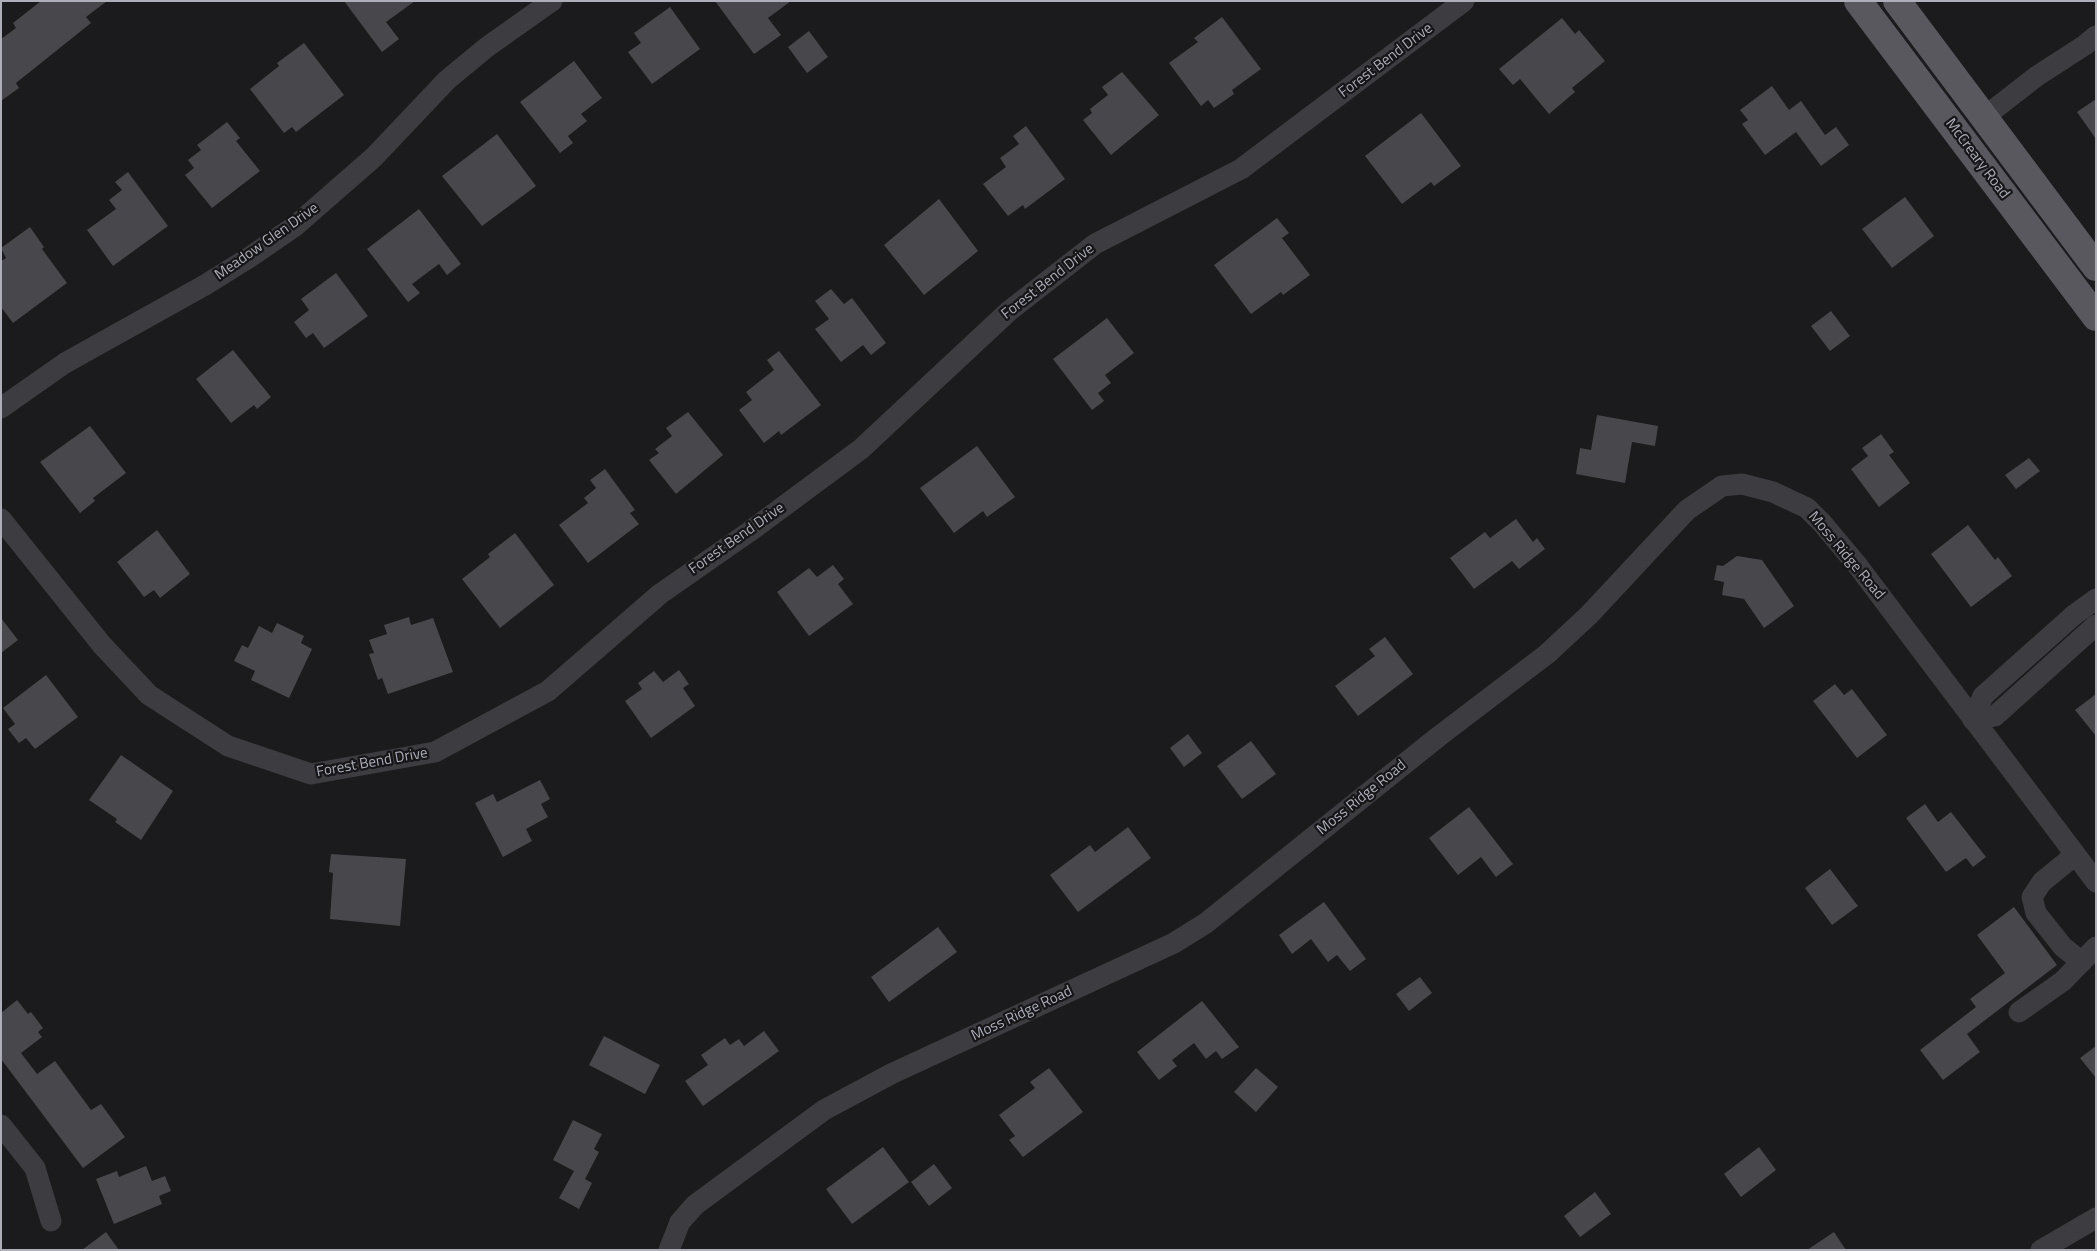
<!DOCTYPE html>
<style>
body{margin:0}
#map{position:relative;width:2097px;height:1251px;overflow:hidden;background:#1b1a1c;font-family:"Titillium Web",sans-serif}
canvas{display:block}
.frame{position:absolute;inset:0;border:2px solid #aeaeba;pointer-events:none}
</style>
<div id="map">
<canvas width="2097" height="1251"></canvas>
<div class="frame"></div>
</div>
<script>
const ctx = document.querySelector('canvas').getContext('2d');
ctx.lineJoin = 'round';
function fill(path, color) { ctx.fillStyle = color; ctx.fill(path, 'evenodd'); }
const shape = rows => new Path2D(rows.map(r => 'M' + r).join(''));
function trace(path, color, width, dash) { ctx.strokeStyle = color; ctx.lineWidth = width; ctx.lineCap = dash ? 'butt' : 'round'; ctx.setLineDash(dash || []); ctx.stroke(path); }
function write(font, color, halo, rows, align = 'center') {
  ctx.font = font + ' "Titillium Web",sans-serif'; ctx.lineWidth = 4.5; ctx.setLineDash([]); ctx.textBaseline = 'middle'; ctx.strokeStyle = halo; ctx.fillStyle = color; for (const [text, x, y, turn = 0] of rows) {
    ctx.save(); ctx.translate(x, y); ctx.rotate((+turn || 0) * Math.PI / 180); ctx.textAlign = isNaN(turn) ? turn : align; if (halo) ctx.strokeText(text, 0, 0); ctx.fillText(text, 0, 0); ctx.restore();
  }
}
fill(shape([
 [41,1,107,1,86,17,91,23,16,83,19,88,1,101,1,39,16,28,13,23],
 [344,1,415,1,386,22,399,39,382,52],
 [715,1,791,1,768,18,781,35,754,54],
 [670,7,700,49,652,84,628,52,641,43,634,33],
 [1222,17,1261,69,1232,90,1234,94,1214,108,1208,100,1201,106,1169,63,1198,42,1194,38],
 [1562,18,1575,34,1579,30,1605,61,1572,88,1575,92,1549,114,1520,79,1513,85,1499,69],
 [809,31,828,57,807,73,788,47],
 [304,43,344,95,296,132,292,127,284,133,250,89,279,66,277,63],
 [574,61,602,98,581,114,587,121,568,136,573,143,560,153,520,102],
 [1122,72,1159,115,1111,155,1083,120,1092,113,1090,109,1108,95,1102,87],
 [1772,86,1789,110,1801,101,1825,135,1836,127,1849,145,1821,166,1796,132,1765,155,1742,124,1748,120,1740,110],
 [2096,99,2096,139,2077,112],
 [1421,113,1461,166,1434,186,1431,182,1402,204,1365,156],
 [227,122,240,138,236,141,260,171,212,208,185,175,194,168,188,160,201,150,197,145],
 [1026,126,1065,179,1025,209,1023,205,1008,216,983,184,1006,167,1000,158,1019,144,1013,136],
 [497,134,536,186,482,226,442,176],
 [128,172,168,226,113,266,87,230,116,209,109,200,122,190,115,182],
 [1905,197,1934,236,1892,268,1862,229],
 [939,199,978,251,924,295,884,245],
 [419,209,461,264,447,275,439,264,412,284,420,293,408,302,367,249],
 [1277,218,1289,233,1282,238,1310,275,1283,295,1281,292,1251,314,1214,265],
 [30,227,44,247,42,249,67,283,13,323,1,307,1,261,6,258,1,248],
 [336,273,368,316,324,348,313,333,306,338,294,322,309,310,301,299],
 [831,289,844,304,852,298,886,343,871,355,863,345,841,362,815,329,829,319,815,301],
 [1831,311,1850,336,1830,351,1811,326],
 [1107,318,1134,353,1105,375,1111,383,1098,393,1104,401,1092,410,1053,359],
 [233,350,271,397,257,409,254,405,231,423,196,379],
 [779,351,821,405,781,435,779,431,764,443,739,410,752,400,746,392,774,370,767,360],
 [688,412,723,455,676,494,649,460,659,453,655,449,672,436,666,428],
 [1597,415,1658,426,1655,446,1632,442,1625,483,1576,474,1580,448,1591,450],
 [90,426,126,473,93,498,95,501,80,513,40,462],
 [1881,434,1894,452,1889,455,1910,483,1879,507,1851,469,1868,456,1862,448],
 [977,446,1015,497,987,517,983,511,954,533,920,488],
 [2029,458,2040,471,2016,489,2005,475],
 [605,469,635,510,630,513,639,524,588,563,559,525,588,503,584,498,596,488,590,480],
 [1516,519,1533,542,1537,538,1545,549,1519,569,1512,561,1474,589,1450,558,1485,532,1490,538],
 [1968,525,1995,560,1998,557,2012,576,1971,607,1931,554],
 [157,530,190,574,160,598,154,590,144,597,117,562],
 [515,533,554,585,500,628,462,579,490,557,488,554],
 [1737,556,1762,560,1794,606,1764,628,1744,599,1722,595,1724,582,1714,580,1717,565,1723,566],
 [833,565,844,579,838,584,853,604,809,636,777,592,809,568,817,577],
 [409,617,411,625,433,618,453,672,388,694,382,678,378,680,369,654,374,653,369,640,387,634,384,625],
 [1,618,18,640,1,653],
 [277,623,304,636,301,643,312,649,289,698,251,680,255,671,234,661,242,645,248,648,259,626,272,633],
 [1385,637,1413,674,1358,716,1335,686,1375,656,1369,649],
 [679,670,689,684,683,688,695,706,651,738,625,701,642,689,638,683,654,671,663,682],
 [46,675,78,717,35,749,26,738,19,743,8,729,15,724,3,708],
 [1835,684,1844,695,1852,689,1887,735,1857,758,1813,701],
 [2096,694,2096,736,2075,710],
 [1188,734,1202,753,1184,767,1170,748],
 [1251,741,1276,774,1242,799,1217,766],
 [121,755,173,791,141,840,115,822,117,819,89,800],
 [540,780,550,799,541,804,548,817,526,829,532,841,503,857,475,803,493,794,497,802],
 [1925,804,1938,822,1951,812,1986,857,1973,867,1966,858,1946,872,1906,818],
 [1469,807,1513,864,1496,877,1481,857,1458,875,1429,838],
 [1128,827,1151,858,1078,912,1050,875,1090,845,1095,852],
 [331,854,406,859,400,926,330,919,333,873,329,872],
 [1830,869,1858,906,1832,925,1805,888],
 [1324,902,1366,959,1350,971,1337,955,1328,962,1311,939,1292,954,1279,935],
 [2014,907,2057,965,1967,1034,1980,1052,1943,1080,1920,1050,1976,1007,1970,999,2005,973,1977,935],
 [938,927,957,952,889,1002,871,977],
 [1420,977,1432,993,1409,1011,1396,994],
 [17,1000,28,1014,31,1012,43,1028,38,1032,42,1037,21,1053,37,1074,55,1061,91,1110,101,1104,125,1137,83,1168,1,1059,1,1013],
 [1202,1001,1239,1047,1222,1059,1216,1051,1206,1059,1194,1043,1172,1060,1177,1066,1159,1080,1137,1052],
 [764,1031,779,1051,703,1106,685,1081,708,1065,701,1055,725,1038,730,1045,739,1039,744,1046],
 [604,1036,660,1065,645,1094,589,1065],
 [2096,1046,2096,1078,2080,1058],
 [1049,1068,1083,1112,1023,1157,1009,1140,1015,1136,999,1115,1035,1088,1030,1082],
 [1256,1068,1278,1087,1256,1112,1234,1092],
 [573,1120,602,1134,594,1149,599,1152,585,1179,592,1183,579,1209,559,1198,574,1171,553,1160],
 [883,1147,909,1182,852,1224,826,1189],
 [1759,1147,1776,1170,1741,1197,1724,1174],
 [934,1164,952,1188,929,1206,911,1182],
 [146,1166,152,1181,165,1176,171,1191,159,1196,162,1204,114,1224,96,1179,117,1171,119,1177],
 [1595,1192,1611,1214,1580,1237,1564,1216],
 [106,1232,119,1250,82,1250],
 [1834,1232,1846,1250,1807,1250]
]), '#48474c');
trace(shape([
 [1983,118,2037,76,2085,45,2096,36],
 [1,408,65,363,205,285,250,257,295,226,374,157,447,80,487,47,552,1],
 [1,519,102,645,149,695,228,746,311,774,435,752,548,691,660,594,749,532,861,449,1009,311,1095,244,1241,169,1464,1],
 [2096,599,2074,615,1983,696,1973,720,1995,716,2096,625],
 [2075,855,2042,882,2032,897,2036,913,2063,947,2082,962],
 [2019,1012,2063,981,2096,947],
 [1,1125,35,1168,51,1221],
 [669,1250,680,1222,695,1205,824,1110,891,1074,1174,943,1206,923,1438,737,1547,654,1589,615,1687,510,1722,486,1742,484,1773,492,1807,508,1822,523,1858,566,2096,882],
 [2041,1250,2096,1218]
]), '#3c3c41', 21);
trace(shape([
 [1858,1,2096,317],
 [1897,1,2096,267]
]), '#59585f', 28);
write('15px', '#aeaeba', '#161517', [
 ["Forest Bend Drive",1386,61,-37],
 ["McCreary Road",1977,159,53],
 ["Meadow Glen Drive",267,242,-35],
 ["Forest Bend Drive",1048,282,-38],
 ["Forest Bend Drive",737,539,-35],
 ["Moss Ridge Road",1846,556,50],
 ["Forest Bend Drive",372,763,-10],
 ["Moss Ridge Road",1362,798,-39],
 ["Moss Ridge Road",1022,1014,-25]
]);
</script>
